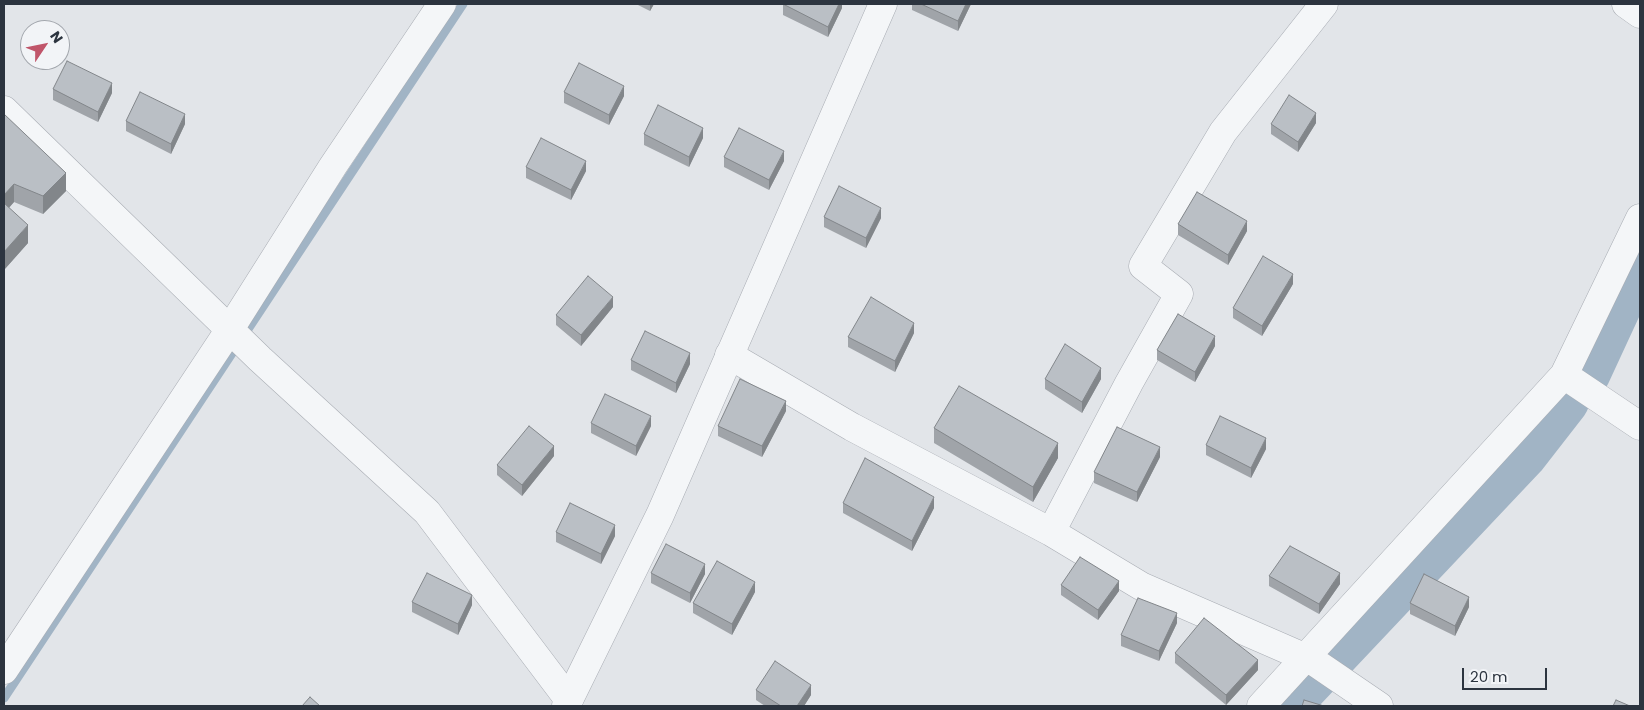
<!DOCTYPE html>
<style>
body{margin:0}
#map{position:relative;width:1644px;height:710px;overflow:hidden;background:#e2e5e9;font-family:Poppins,sans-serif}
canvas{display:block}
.frame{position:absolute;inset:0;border:5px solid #2c343f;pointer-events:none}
.north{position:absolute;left:20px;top:20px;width:50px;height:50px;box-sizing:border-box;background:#f2f4f7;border:1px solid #a3a7ad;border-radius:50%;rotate:56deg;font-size:14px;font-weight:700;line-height:20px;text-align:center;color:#2c343f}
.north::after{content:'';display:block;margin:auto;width:18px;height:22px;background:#c0556a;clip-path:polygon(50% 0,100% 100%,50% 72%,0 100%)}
.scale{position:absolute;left:1462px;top:668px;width:85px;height:22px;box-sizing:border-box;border:2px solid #2c343f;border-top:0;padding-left:6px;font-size:15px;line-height:18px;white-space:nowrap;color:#2c343f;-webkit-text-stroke:4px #f2f4f7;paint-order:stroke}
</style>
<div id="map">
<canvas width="1644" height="710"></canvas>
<div class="frame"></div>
<div class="north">N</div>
<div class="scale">20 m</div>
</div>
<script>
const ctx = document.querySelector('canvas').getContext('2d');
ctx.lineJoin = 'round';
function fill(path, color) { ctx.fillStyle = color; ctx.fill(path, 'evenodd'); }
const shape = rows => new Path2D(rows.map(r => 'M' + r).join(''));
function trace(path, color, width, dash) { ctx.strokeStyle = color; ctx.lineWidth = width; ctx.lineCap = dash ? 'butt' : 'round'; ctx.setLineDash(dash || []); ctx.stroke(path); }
fill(shape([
 [1308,673,1314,678,1288,706,1277,706]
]), '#a1b4c5');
trace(shape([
 [4,698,463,4]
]), '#a1b4c5', 9);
trace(shape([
 [1585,373,1640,254],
 [1284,706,1522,454,1564,400]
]), '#a1b4c5', 51);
const minor = shape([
 [4,110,260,359,427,512,569,700],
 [729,355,852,427,1051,532,1141,586,1313,661,1379,706],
 [1564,375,1640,426],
 [1051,532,1129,383,1179,294,1143,266,1223,132,1324,4],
 [4,670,230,329,333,166,442,4],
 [1261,706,1564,375,1640,218]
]);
const tertiary = shape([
 [1626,4,1640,14],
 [566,706,660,515,883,4]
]);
trace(minor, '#a8acb3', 29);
trace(tertiary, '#a8acb3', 29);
trace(minor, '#f4f6f8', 28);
trace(tertiary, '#f4f6f8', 28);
fill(shape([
 [636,4,654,4,650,11],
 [783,4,842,4,842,8,828,37,783,15],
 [912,4,971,4,958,31,912,10],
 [53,89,112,93,98,122,53,100],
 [564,92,624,96,609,125,564,103],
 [4,114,66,191,43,214,14,202,9,208,28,243,4,270],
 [126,121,185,124,171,154,126,131],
 [1316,123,1298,152,1271,134,1271,124],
 [644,134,703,138,689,167,644,145],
 [724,157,784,161,769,190,724,167],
 [526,167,586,171,571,200,526,178],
 [824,217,881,218,866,248,824,227],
 [1178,224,1247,231,1228,265,1178,235],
 [1293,284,1262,336,1233,318,1233,308],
 [613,307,581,346,556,325,556,315],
 [914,333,895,372,848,347,848,337],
 [1215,346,1195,382,1157,360,1157,350],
 [631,360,690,364,676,393,631,370],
 [1045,379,1101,379,1082,413,1045,389],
 [786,411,762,457,718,436,718,426],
 [591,423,651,426,636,456,591,433],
 [934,428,1058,458,1033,502,934,443],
 [1206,445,1266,449,1251,478,1206,455],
 [554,456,522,496,497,475,497,465],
 [1160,457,1137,502,1094,483,1094,472],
 [843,503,934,508,912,551,843,513],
 [556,532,615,536,601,564,556,542],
 [651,573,705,574,690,603,651,583],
 [1269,576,1340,584,1319,614,1269,586],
 [1061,585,1119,591,1098,620,1061,595],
 [755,592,732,635,693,613,693,603],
 [412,602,472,605,458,635,412,612],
 [1410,603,1469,607,1455,636,1410,614],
 [1177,623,1159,661,1121,646,1121,635],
 [1175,653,1258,670,1226,705,1175,663],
 [756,690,811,695,804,706,765,706,756,700]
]), '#a0a4a9');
fill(shape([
 [650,4,654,4,650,11],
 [839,4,842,4,842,8,828,37,828,27],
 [966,4,971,4,958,31,958,21],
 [112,83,112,93,98,122,98,112],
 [624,86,624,96,609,125,609,115],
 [1316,113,1316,123,1298,152,1298,142],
 [185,114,185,124,171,154,171,144],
 [703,128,703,138,689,167,689,157],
 [784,151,784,161,769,190,769,180],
 [586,161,586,171,571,200,571,190],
 [66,173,66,191,43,214,43,196],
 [14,184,14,202,4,213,4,195],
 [881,208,881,218,866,248,866,238],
 [1247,221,1247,231,1228,265,1228,255],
 [28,225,28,243,4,270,4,252],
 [1293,274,1293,284,1262,336,1262,326],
 [613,297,613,307,581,346,581,335],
 [914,323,914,333,895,372,895,361],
 [1215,336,1215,346,1195,382,1195,372],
 [690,353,690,364,676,393,676,383],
 [1101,368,1101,379,1082,413,1082,402],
 [786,401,786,411,762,457,762,446],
 [651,416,651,426,636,456,636,446],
 [1266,438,1266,449,1251,478,1251,468],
 [1058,443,1058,458,1033,502,1033,487],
 [554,446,554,456,522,496,522,485],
 [1160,447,1160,457,1137,502,1137,492],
 [934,497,934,508,912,551,912,541],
 [615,525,615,536,601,564,601,554],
 [705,564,705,574,690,603,690,593],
 [1340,573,1340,584,1319,614,1319,604],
 [1119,581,1119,591,1098,620,1098,610],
 [755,582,755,592,732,635,732,624],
 [472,595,472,605,458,635,458,624],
 [1469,597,1469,607,1455,636,1455,626],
 [1177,613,1177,623,1159,661,1159,651],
 [1258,660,1258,670,1226,705,1226,695],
 [811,685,811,695,804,706,797,706]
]), '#82868a');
const building = shape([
 [783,4,839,4,828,27,783,4],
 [921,4,966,4,958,21,921,4],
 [67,61,112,83,98,112,53,89,67,61],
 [579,63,624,86,609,115,564,92,579,63],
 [140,92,185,114,171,144,126,121,140,92],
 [1289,95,1316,113,1298,142,1271,124,1289,95],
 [658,105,703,128,689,157,644,134,658,105],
 [4,114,66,173,43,196,14,184,4,195,4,114],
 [739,128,784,151,769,180,724,157,739,128],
 [541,138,586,161,571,190,526,167,541,138],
 [839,186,881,208,866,238,824,217,839,186],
 [1197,192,1247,221,1228,255,1178,224,1197,192],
 [4,203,28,225,4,252,4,203],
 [1263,256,1293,274,1262,326,1233,308,1263,256],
 [588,276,613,297,581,335,556,315,588,276],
 [871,297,914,323,895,361,848,337,871,297],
 [1178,314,1215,336,1195,372,1157,350,1178,314],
 [645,331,690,353,676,383,631,360,645,331],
 [1065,344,1101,368,1082,402,1045,379,1065,344],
 [740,379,786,401,762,446,718,426,740,379],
 [959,386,1058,443,1033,487,934,428,959,386],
 [605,394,651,416,636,446,591,423,605,394],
 [1220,416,1266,438,1251,468,1206,445,1220,416],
 [529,426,554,446,522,485,497,465,529,426],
 [1117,427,1160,447,1137,492,1094,472,1117,427],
 [865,458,934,497,912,541,843,503,865,458],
 [570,503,615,525,601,554,556,532,570,503],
 [666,544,705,564,690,593,651,573,666,544],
 [1290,546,1340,573,1319,604,1269,576,1290,546],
 [1080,557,1119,581,1098,610,1061,585,1080,557],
 [717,561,755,582,732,624,693,603,717,561],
 [427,573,472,595,458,624,412,602,427,573],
 [1424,574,1469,597,1455,626,1410,603,1424,574],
 [1138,598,1177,613,1159,651,1121,635,1138,598],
 [1204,618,1258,660,1226,695,1175,653,1204,618],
 [775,661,811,685,797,706,781,706,756,690,775,661],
 [310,697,320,706,302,706,310,697],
 [1304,700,1324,706,1302,706,1304,700],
 [1616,700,1630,706,1613,706,1616,700]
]);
fill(building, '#babfc5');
trace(building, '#82868a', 1);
</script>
